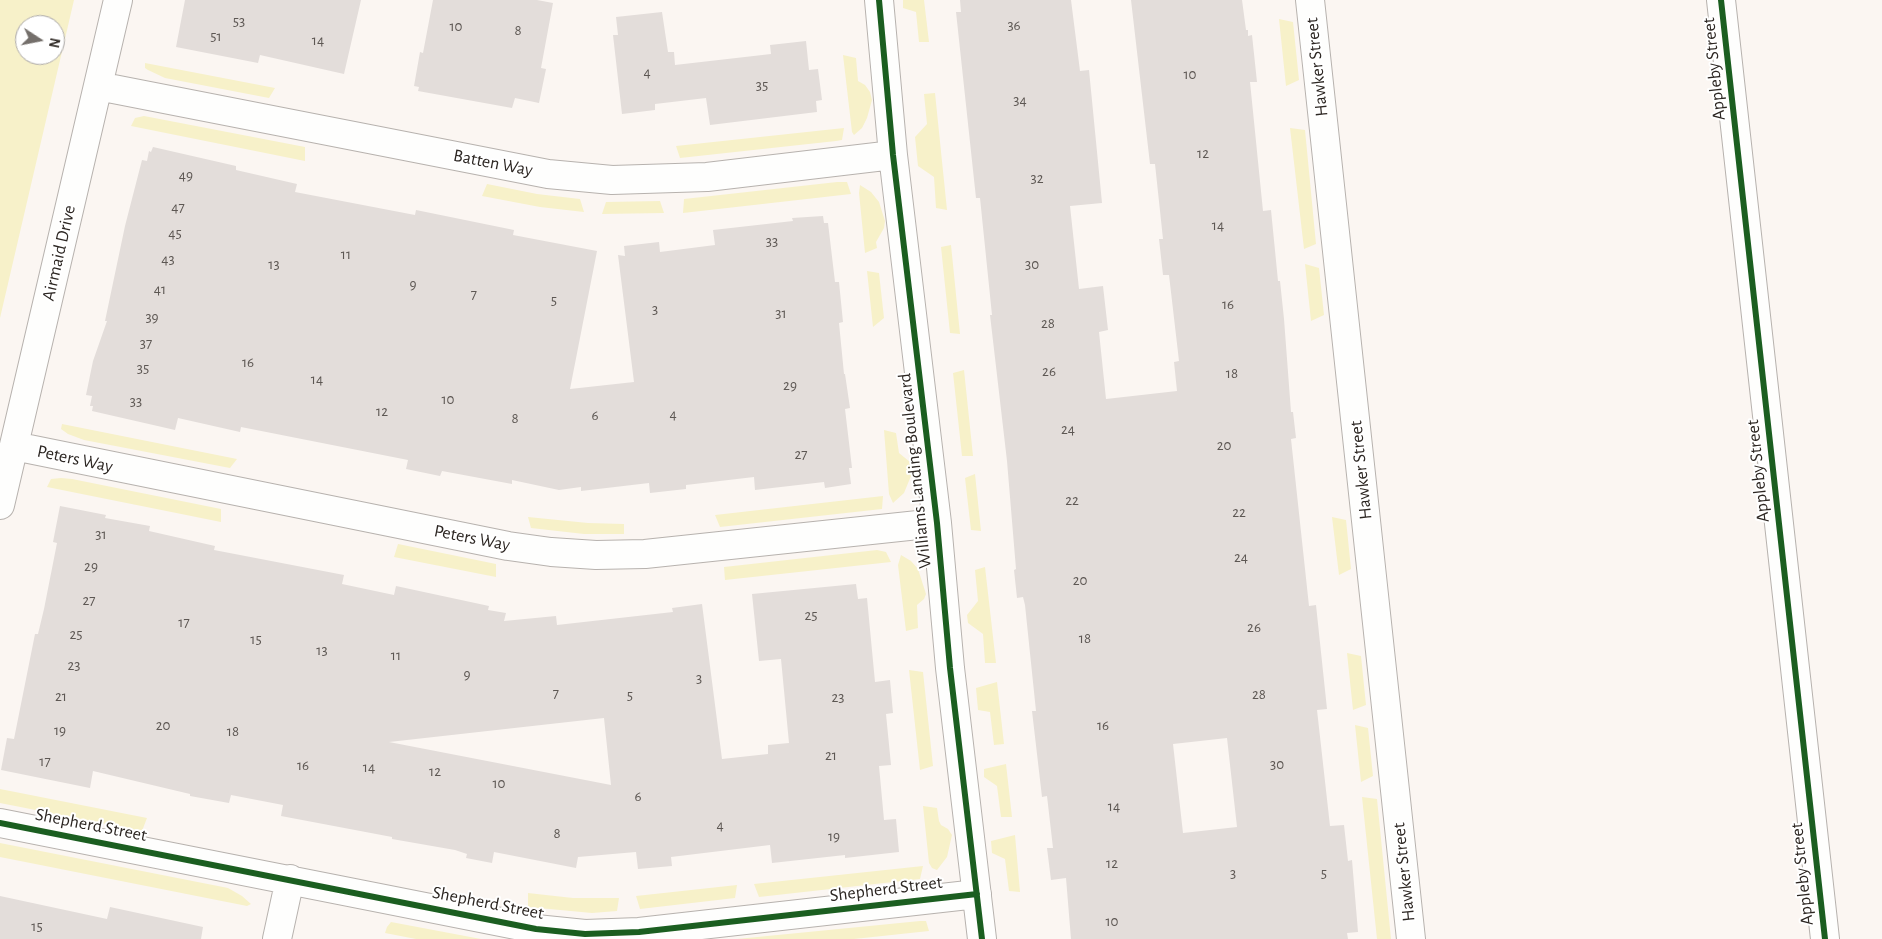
<!DOCTYPE html>
<style>
body{margin:0}
#map{position:relative;width:1882px;height:939px;overflow:hidden;background:#fbf6f2;font-family:"Alegreya Sans",sans-serif}
canvas{display:block}
.north{position:absolute;left:15px;top:15px;width:50px;height:50px;box-sizing:border-box;background:#fff;border:1px solid #aba8a7;border-radius:50%;rotate:101deg;font-size:14px;font-weight:700;line-height:20px;text-align:center;color:#2c2622}
.north::after{content:'';display:block;margin:auto;width:18px;height:22px;background:#746f6b;clip-path:polygon(50% 0,100% 100%,50% 72%,0 100%)}
</style>
<div id="map">
<canvas width="1882" height="939"></canvas>
<div class="north">N</div>
</div>
<script>
const ctx = document.querySelector('canvas').getContext('2d');
ctx.lineJoin = 'round';
function fill(path, color) { ctx.fillStyle = color; ctx.fill(path, 'evenodd'); }
const shape = rows => new Path2D(rows.map(r => 'M' + r).join(''));
function trace(path, color, width, dash) { ctx.strokeStyle = color; ctx.lineWidth = width; ctx.lineCap = dash ? 'butt' : 'round'; ctx.setLineDash(dash || []); ctx.stroke(path); }
function write(font, color, halo, rows, align = 'center') {
  ctx.font = font + ' "Alegreya Sans",sans-serif'; ctx.lineWidth = 4; ctx.setLineDash([]); ctx.textBaseline = 'middle'; ctx.strokeStyle = halo; ctx.fillStyle = color; for (const [text, x, y, turn = 0] of rows) {
    ctx.save(); ctx.translate(x, y); ctx.rotate((+turn || 0) * Math.PI / 180); ctx.textAlign = isNaN(turn) ? turn : align; if (halo) ctx.strokeText(text, 0, 0); ctx.fillText(text, 0, 0); ctx.restore();
  }
}
fill(shape([
 [0,0,74,0,0,318],
 [25,25,55,25,55,55,25,55],
 [903,0,924,0,929,42,919,42,916,12,903,8],
 [1279,19,1293,22,1299,80,1286,86],
 [843,55,856,58,858,81,865,85,870,92,872,100,867,118,862,128,854,135,852,132],
 [145,63,275,88,269,98,165,78,148,70,145,68],
 [935,93,947,210,936,208,934,177,918,166,915,137,927,124,924,94],
 [144,116,305,147,305,161,131,126,135,118],
 [844,128,842,140,836,141,680,158,676,146],
 [1290,128,1305,130,1316,244,1304,249],
 [837,182,847,182,851,194,683,213,684,199],
 [487,184,537,194,580,199,584,212,540,207,482,196],
 [860,185,871,192,879,202,885,221,884,228,876,242,877,248,865,253,859,193],
 [660,201,664,213,602,214,606,202],
 [951,245,960,334,950,333,941,247],
 [1305,264,1319,268,1324,315,1311,321],
 [867,271,879,273,884,318,873,327],
 [964,370,973,456,962,456,953,373],
 [62,424,237,459,230,468,84,440,68,434,61,429],
 [884,430,896,433,899,453,910,462,912,467,911,476,904,493,893,503,889,494],
 [975,474,981,531,971,530,965,478],
 [61,478,72,479,221,509,221,522,47,487,51,479],
 [883,496,882,509,720,527,715,515],
 [528,517,588,523,624,524,624,534,584,534,531,528],
 [1332,517,1346,520,1351,569,1339,575],
 [398,544,496,564,496,577,394,557],
 [877,550,886,552,891,562,725,580,724,567],
 [901,555,911,561,918,569,926,594,924,599,917,605,918,628,906,631,898,565],
 [985,567,996,663,985,663,983,634,968,623,967,615,978,601,975,570],
 [1347,653,1361,656,1366,705,1353,710],
 [909,670,923,672,933,766,920,770],
 [997,682,1004,744,994,745,990,712,978,710,976,688],
 [1355,725,1368,728,1373,776,1361,782],
 [1006,764,1012,817,1001,817,997,786,984,777,984,769],
 [0,789,147,818,142,831,0,803],
 [1362,797,1377,799,1391,939,1377,939],
 [923,806,937,808,939,821,941,825,948,829,952,835,947,857,937,870,932,868,929,863],
 [1015,835,1020,892,1009,891,1005,859,992,853,991,841],
 [0,843,228,888,242,896,251,904,247,906,0,857],
 [923,866,920,879,759,897,754,884],
 [737,885,735,898,640,909,636,896],
 [528,893,573,898,619,898,617,911,592,913,528,907],
 [920,921,926,921,929,931,854,939,737,939],
 [391,922,481,939,416,939,385,933,387,927]
]), '#f7f1c9');
fill(shape([
 [185,0,361,0,344,74,260,55,258,63,176,47],
 [433,0,537,0,553,3,541,68,546,69,539,103,515,98,512,108,418,91,419,87,414,86,420,52,423,53],
 [960,0,1071,0,1080,71,1089,70,1102,203,1070,206,1079,289,1103,286,1108,330,1099,332,1106,399,1177,391,1174,362,1179,361,1169,275,1163,275,1159,239,1163,239,1155,164,1150,164,1131,0,1242,0,1246,30,1248,30,1248,36,1252,35,1257,82,1250,82,1263,211,1271,210,1278,281,1280,281,1284,319,1291,412,1293,412,1296,438,1291,439,1309,606,1316,605,1327,709,1317,710,1330,826,1344,825,1348,861,1352,860,1358,932,1347,933,1348,939,1071,939,1066,878,1051,880,1047,848,1053,848,1047,796,1042,797,1032,711,1036,711,1025,605,1023,597,1017,598,1014,570,1016,569,1007,461,990,315,992,315,980,198,976,198,956,12,961,12],
 [1227,738,1237,827,1183,833,1173,744],
 [662,12,668,52,674,52,675,65,771,54,770,45,806,41,809,70,818,69,822,100,816,101,817,112,710,125,706,98,655,104,655,110,622,114,613,35,618,35,616,17],
 [153,147,236,166,236,170,297,184,295,192,415,215,416,210,514,230,513,235,597,251,570,389,634,382,618,255,625,256,624,246,659,242,660,252,715,245,713,230,793,221,792,218,823,216,824,223,828,223,835,282,839,282,843,322,839,323,844,374,845,374,850,408,845,409,852,468,849,468,851,484,825,488,824,482,755,490,754,477,686,485,686,489,650,493,649,483,581,491,581,487,559,490,512,480,512,484,442,471,440,476,406,469,408,460,241,427,240,432,178,418,175,430,92,411,93,406,90,406,92,396,86,395,93,361,107,321,105,321,125,226,142,160,147,161,149,151,151,152],
 [60,506,106,515,105,518,150,526,149,531,215,546,214,550,344,575,342,584,394,595,396,586,489,606,488,610,506,613,504,621,556,616,557,625,673,612,672,608,702,604,722,759,768,754,768,745,789,743,781,659,759,661,752,594,856,584,858,599,867,598,875,682,890,680,893,713,886,714,891,765,879,766,884,820,896,819,899,852,845,858,845,855,772,863,770,845,671,857,672,866,638,869,636,852,578,857,576,868,494,852,492,863,466,858,467,854,455,850,392,839,392,837,281,816,283,805,231,795,229,803,190,796,190,794,93,771,90,788,1,770,7,738,14,739,35,634,38,634,44,609,57,543,53,542],
 [604,718,611,785,389,742],
 [0,896,107,919,110,907,203,927,201,939,0,939]
]), '#e3ddda');
const minor = shape([
 [879,0,893,155,937,523,950,668,982,939],
 [1310,0,1411,939],
 [1721,0,1825,939],
 [98,86,548,174,612,180,707,177,893,155],
 [14,446,508,546,551,552,596,555,645,554,937,523],
 [0,505,118,0],
 [0,823,536,929,585,934,639,932,977,894],
 [277,939,290,879]
]);
trace(minor, '#b7b2ae', 30);
trace(minor, '#fefefd', 28);
trace(shape([
 [879,0,893,155,937,523,950,668,982,939],
 [1721,0,1825,939],
 [0,823,536,929,585,934,639,932,977,894]
]), '#1b5e20', 6);
write('15px', '#5d5753', null, [
 ["53",239,21],
 ["36",1014,25],
 ["10",456,26],
 ["8",518,30],
 ["51",216,36],
 ["14",318,40],
 ["4",647,72],
 ["10",1190,74],
 ["35",762,85],
 ["34",1020,100],
 ["12",1203,153],
 ["49",186,175],
 ["32",1037,178],
 ["47",178,207],
 ["14",1218,225],
 ["45",175,233],
 ["33",772,241],
 ["11",346,254],
 ["43",168,259],
 ["13",274,264],
 ["30",1032,264],
 ["9",413,284],
 ["41",160,289],
 ["7",474,294],
 ["5",554,300],
 ["16",1228,304],
 ["3",655,309],
 ["31",781,313],
 ["39",152,317],
 ["28",1048,323],
 ["37",146,343],
 ["16",248,362],
 ["35",143,368],
 ["26",1049,371],
 ["18",1232,373],
 ["14",317,379],
 ["29",790,385],
 ["10",448,399],
 ["33",136,401],
 ["12",382,411],
 ["4",673,414],
 ["6",595,415],
 ["8",515,418],
 ["24",1068,429],
 ["20",1224,445],
 ["27",801,454],
 ["22",1072,500],
 ["22",1239,512],
 ["31",101,534],
 ["24",1241,557],
 ["29",91,566],
 ["20",1080,580],
 ["27",89,600],
 ["25",811,615],
 ["17",184,622],
 ["26",1254,627],
 ["25",76,634],
 ["18",1085,638],
 ["15",256,639],
 ["13",322,650],
 ["11",396,655],
 ["23",74,665],
 ["9",467,674],
 ["3",699,678],
 ["7",556,693],
 ["28",1259,694],
 ["5",630,695],
 ["21",61,696],
 ["23",838,697],
 ["20",163,725],
 ["16",1103,725],
 ["19",60,730],
 ["18",233,731],
 ["21",831,755],
 ["17",45,761],
 ["30",1277,764],
 ["16",303,765],
 ["14",369,767],
 ["12",435,771],
 ["10",499,783],
 ["6",638,796],
 ["14",1114,806],
 ["4",720,825],
 ["8",557,833],
 ["19",834,836],
 ["12",1112,863],
 ["3",1233,873],
 ["5",1324,873],
 ["10",1112,921],
 ["15",37,926]
]);
write('18px', '#2c2622', '#fff', [
 ["Hawker Street",1317,67,-96],
 ["Appleby Street",1714,69,-96],
 ["Batten Way",493,163,11],
 ["Airmaid Drive",59,253,-77],
 ["Peters Way",75,459,12],
 ["Hawker Street",1361,470,-96],
 ["Williams Landing Boulevard",915,471,-96],
 ["Appleby Street",1758,471,-96],
 ["Peters Way",472,538,11],
 ["Shepherd Street",91,825,11],
 ["Hawker Street",1404,872,-96],
 ["Appleby Street",1802,874,-96],
 ["Shepherd Street",886,889,-7],
 ["Shepherd Street",488,903,11]
]);
</script>
